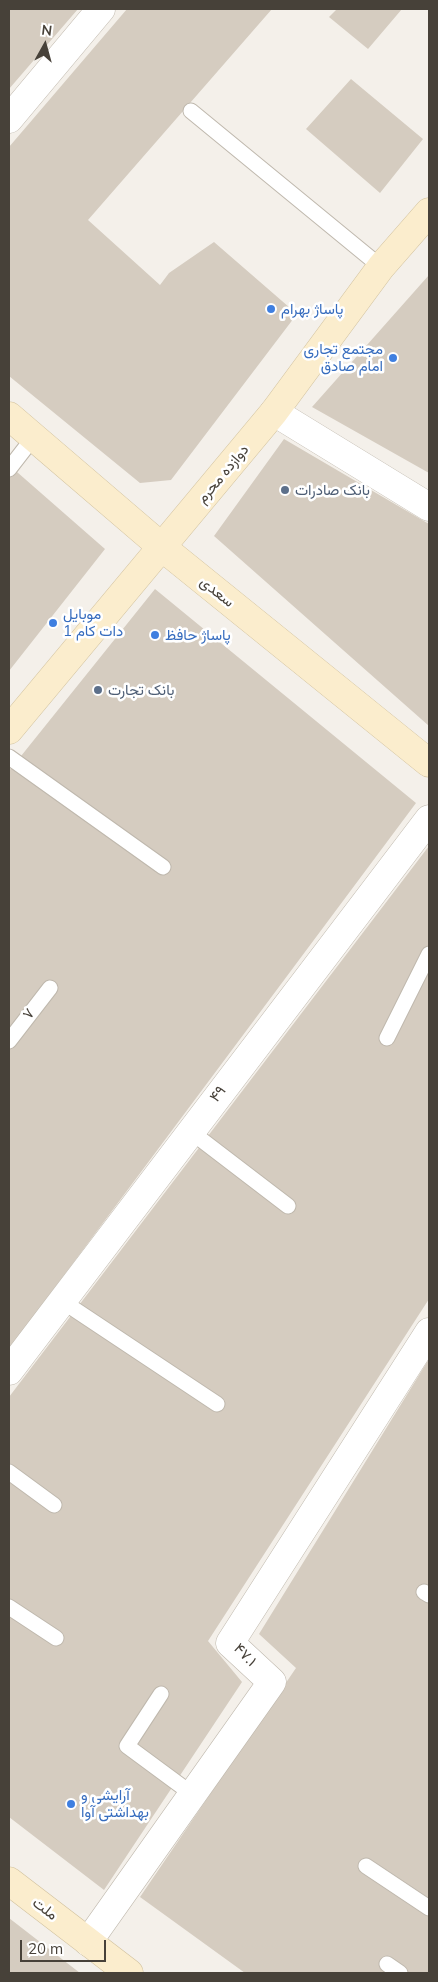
<!DOCTYPE html>
<meta charset="utf-8">
<style>
body{margin:0}
#map{position:relative;width:438px;height:1982px;overflow:hidden;background:#f4f0ea;font-family:Mulish,sans-serif}
canvas{display:block}
.frame{position:absolute;inset:0;border:10px solid #474139;pointer-events:none}
.north{position:absolute;left:20px;top:20px;width:50px;height:50px;-webkit-text-stroke:4px #fff;paint-order:stroke;rotate:7deg;font-size:14px;font-weight:700;line-height:20px;text-align:center;color:#474139}
.north::after{content:'';display:block;margin:auto;width:18px;height:22px;background:#474139;clip-path:polygon(50% 0,100% 100%,50% 72%,0 100%)}
.scale{position:absolute;left:20px;top:1940px;width:86px;height:22px;box-sizing:border-box;border:2px solid #474139;border-top:0;padding-left:6px;font-size:15px;line-height:18px;white-space:nowrap;color:#474139;-webkit-text-stroke:4px #fff;paint-order:stroke}
</style>
<div id="map">
<canvas width="438" height="1982"></canvas>
<div class="frame"></div>
<div class="north">N</div>
<div class="scale">20 m</div>
</div>
<script>
const ctx = document.querySelector('canvas').getContext('2d');
ctx.lineJoin = 'round';
function fill(path, color) { ctx.fillStyle = color; ctx.fill(path, 'evenodd'); }
const shape = rows => new Path2D(rows.map(r => 'M' + r).join(''));
function trace(path, color, width, dash) { ctx.strokeStyle = color; ctx.lineWidth = width; ctx.lineCap = dash ? 'butt' : 'round'; ctx.setLineDash(dash || []); ctx.stroke(path); }
function write(font, color, halo, rows, align = 'center') {
  ctx.font = font + ' Mulish,Vazirmatn,sans-serif'; ctx.lineWidth = 5; ctx.setLineDash([]); ctx.textBaseline = 'middle'; ctx.strokeStyle = halo; ctx.fillStyle = color; for (const [text, x, y, turn = 0] of rows) {
    ctx.save(); ctx.translate(x, y); ctx.rotate((+turn || 0) * Math.PI / 180); ctx.textAlign = isNaN(turn) ? turn : align; if (halo) ctx.strokeText(text, 0, 0); ctx.fillText(text, 0, 0); ctx.restore();
  }
}
fill(shape([
 [9,9,78,9,9,89],
 [127,9,272,9,88,220,160,285,169,273,214,242,297,314,171,480,140,483,9,376,9,147],
 [337,9,402,9,368,49,329,17],
 [351,79,423,139,380,193,306,129],
 [429,275,429,473,312,407],
 [284,439,429,524,429,726,214,536],
 [9,465,105,549,9,671],
 [155,589,416,803,9,1349,9,771],
 [429,846,429,1299,208,1641,242,1682,104,1890,9,1817,9,1397],
 [429,1359,429,1973,245,1973,140,1897,296,1668,259,1634],
 [9,1918,80,1973,9,1973]
]), '#d5ccc0');
const lane = shape([
 [191,111,381,267],
 [9,469,33,438],
 [9,757,163,867],
 [387,1038,429,954],
 [9,1041,50,988],
 [190,1131,288,1206],
 [62,1301,217,1404],
 [9,1472,54,1505],
 [424,1592,429,1595],
 [9,1607,56,1638],
 [161,1694,127,1746,192,1794],
 [366,1866,429,1908],
 [387,1964,400,1973]
]);
const street = shape([
 [9,119,101,9],
 [274,412,429,507],
 [9,1371,429,819],
 [88,1942,272,1682,230,1643,429,1332]
]);
const secondary = shape([
 [9,416,163,548,429,763],
 [9,730,274,412,381,267,429,212],
 [9,1881,129,1973]
]);
trace(lane, '#bfb8ad', 17);
trace(street, '#bfb8ad', 29);
trace(secondary, '#d0c09d', 29);
trace(lane, '#fff', 15);
trace(street, '#fff', 28);
trace(secondary, '#fbedcd', 28);
for (const [x, y, r, color] of [
 [271,309,5,"#3f7fe0"],
 [393,358,5,"#3f7fe0"],
 [285,490,5,"#5c6f8a"],
 [53,623,5,"#3f7fe0"],
 [155,635,5,"#3f7fe0"],
 [98,690,5,"#5c6f8a"],
 [71,1804,5,"#3f7fe0"]
]) { const dot = new Path2D(); dot.arc(x, y, r, 0, 2 * Math.PI); ctx.fillStyle = color; ctx.fill(dot); trace(dot, '#fff', 2); }
write('15px', '#366cbe', '#fff', [
 ["پاساژ بهرام",281,309],
 ["مجتمع تجاری",383,349,"right"],
 ["امام صادق",383,366,"right"],
 ["موبایل",63,614],
 ["دات کام 1",63,631],
 ["پاساژ حافظ",165,635],
 ["آرایشی و",81,1795],
 ["بهداشتی آوا",81,1812]
], 'left');
write('15px', '#474139', '#fff', [
 ["دوازده محرم",223,474,-50],
 ["سعدی",217,592,39],
 ["۷",29,1014,-52],
 ["۴۹",218,1094,-53],
 ["۴۷.۱",245,1655,46],
 ["ملت",45,1909,37]
]);
write('15px', '#4e5e75', '#fff', [
 ["بانک صادرات",295,490],
 ["بانک تجارت",108,690]
], 'left');
</script>
